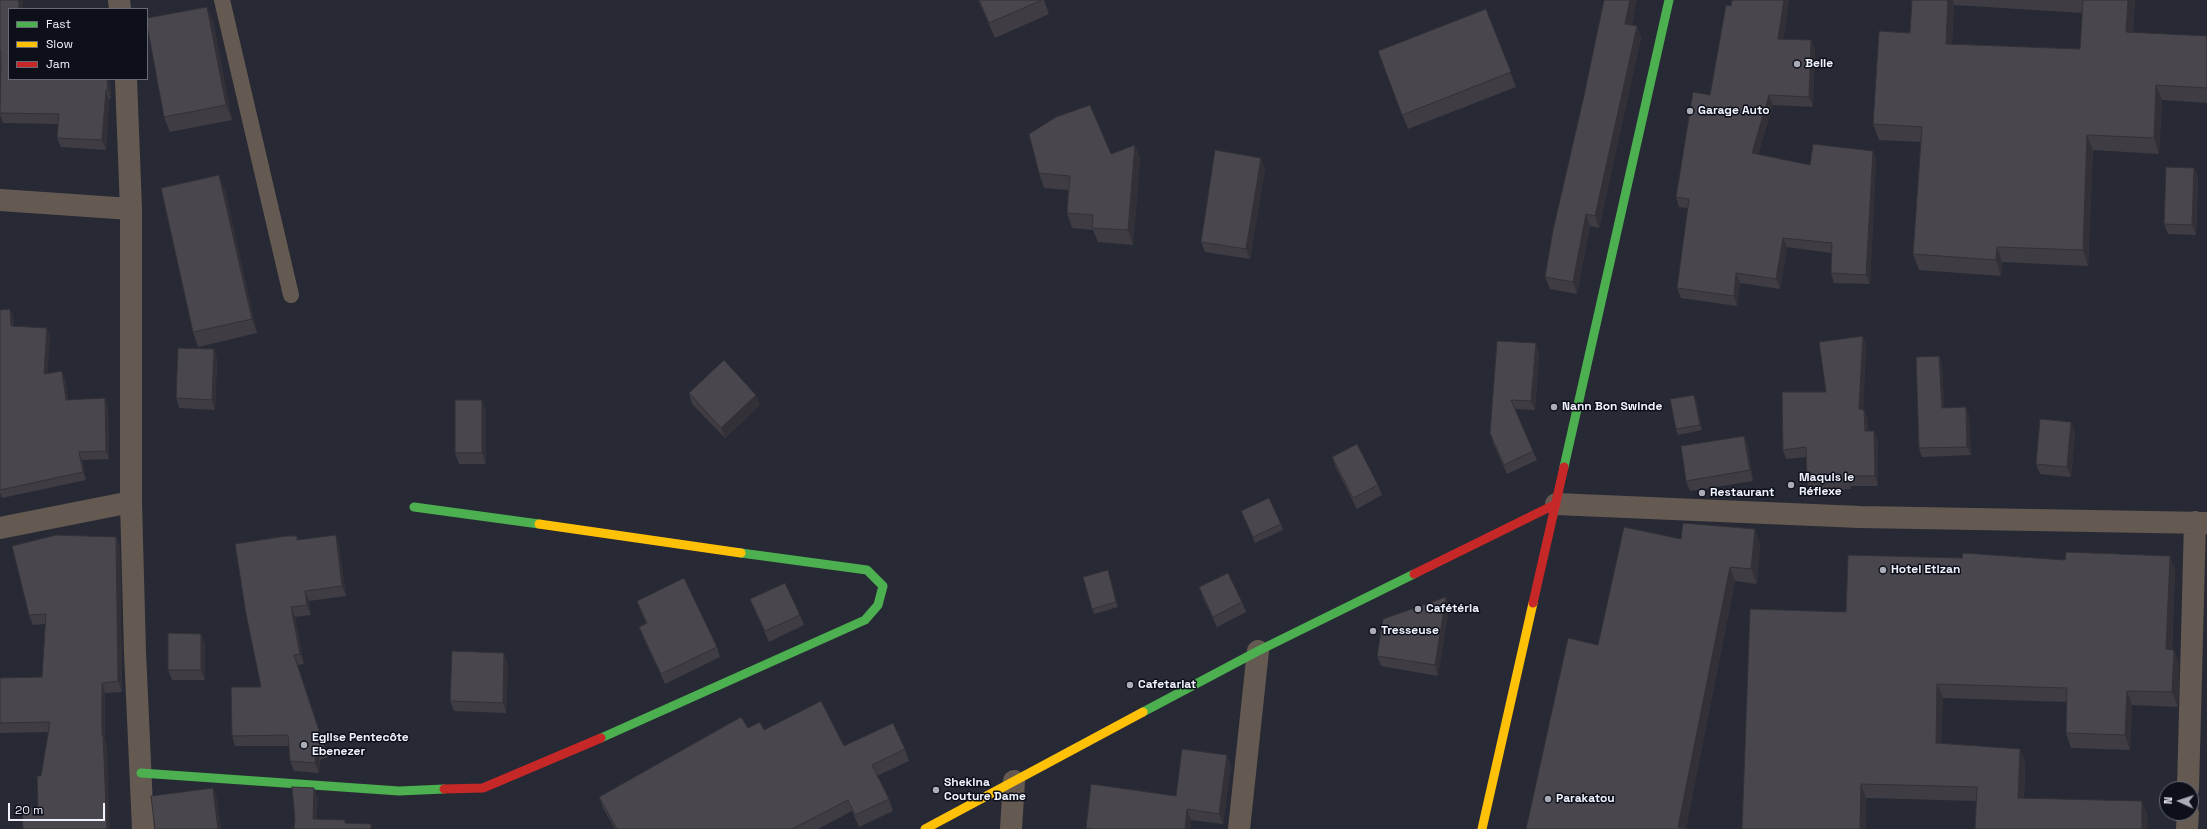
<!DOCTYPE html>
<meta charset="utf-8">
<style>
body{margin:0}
#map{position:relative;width:2207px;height:829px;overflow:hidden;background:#272a34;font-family:"Space Grotesk",sans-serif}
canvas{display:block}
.legend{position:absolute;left:8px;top:8px;width:140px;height:72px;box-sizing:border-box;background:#0e1019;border:1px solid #686b75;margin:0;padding:5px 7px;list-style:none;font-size:12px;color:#f0f3fe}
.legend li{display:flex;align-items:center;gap:8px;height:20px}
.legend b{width:20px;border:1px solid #686b75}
.north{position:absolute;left:2159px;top:781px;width:40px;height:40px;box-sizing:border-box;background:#0e1019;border:1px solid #686b75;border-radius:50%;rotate:273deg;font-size:11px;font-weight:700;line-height:16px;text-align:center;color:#f0f3fe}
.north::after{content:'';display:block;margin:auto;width:14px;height:18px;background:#aaadb7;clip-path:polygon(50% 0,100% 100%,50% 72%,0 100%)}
.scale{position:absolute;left:8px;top:803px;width:97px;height:18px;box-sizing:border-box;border:2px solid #f0f3fe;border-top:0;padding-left:5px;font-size:12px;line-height:14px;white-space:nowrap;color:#f0f3fe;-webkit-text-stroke:3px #0e1019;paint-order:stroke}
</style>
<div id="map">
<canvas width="2207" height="829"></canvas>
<ul class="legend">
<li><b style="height:5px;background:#4caf50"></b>Fast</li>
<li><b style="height:5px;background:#ffc107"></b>Slow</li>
<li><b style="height:5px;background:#c62828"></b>Jam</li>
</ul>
<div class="north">N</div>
<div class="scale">20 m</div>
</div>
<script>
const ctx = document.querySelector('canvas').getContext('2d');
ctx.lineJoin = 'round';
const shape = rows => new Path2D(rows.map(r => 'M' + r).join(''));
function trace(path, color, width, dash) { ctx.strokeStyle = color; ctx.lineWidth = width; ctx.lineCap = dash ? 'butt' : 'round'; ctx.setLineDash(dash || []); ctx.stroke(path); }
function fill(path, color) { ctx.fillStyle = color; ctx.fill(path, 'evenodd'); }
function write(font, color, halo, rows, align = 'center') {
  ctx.font = font + ' "Space Grotesk",sans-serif'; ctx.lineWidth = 3; ctx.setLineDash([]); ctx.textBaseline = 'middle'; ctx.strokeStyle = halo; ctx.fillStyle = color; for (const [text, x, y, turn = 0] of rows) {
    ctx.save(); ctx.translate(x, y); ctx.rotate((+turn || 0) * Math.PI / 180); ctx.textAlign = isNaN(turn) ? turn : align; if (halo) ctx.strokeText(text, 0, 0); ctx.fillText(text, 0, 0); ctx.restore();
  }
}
trace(shape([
 [222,0,291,295]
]), '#655a52', 16);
trace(shape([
 [119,0,120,9],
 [126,79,131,209,131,502,135,652,143,829],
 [0,200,131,209],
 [1556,504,1860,517,2207,523],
 [0,528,131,502],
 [2188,789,2195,522],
 [1011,829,1014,781],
 [1239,829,1258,651],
 [2187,829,2188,813]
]), '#655a52', 22);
trace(shape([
 [1564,467,1669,0],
 [414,507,539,524],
 [1143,712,1258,651,1414,574],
 [601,738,865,620,878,605,883,586,867,570,741,553],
 [141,773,399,791,444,789]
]), '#4caf50', 9);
trace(shape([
 [539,524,741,553],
 [925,829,1143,712],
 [1482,829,1533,603]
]), '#ffc107', 9);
trace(shape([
 [1414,574,1556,504],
 [1533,603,1564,467],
 [444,789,483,788,601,738]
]), '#c62828', 9);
fill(shape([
 [0,0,23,3,23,9,9,9,9,79,110,79,111,99,109,99,106,150,61,147,57,138,58,124,3,123,0,115,1,61,0,61],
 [978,0,1044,0,1049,14,995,38],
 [1732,0,1789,0,1783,39,1811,40,1815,50,1813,107,1773,105,1758,154,1810,165,1873,151,1876,160,1870,284,1834,283,1831,273,1832,253,1787,247,1780,289,1740,283,1737,306,1681,298,1677,288,1688,208,1679,207,1676,197,1710,95],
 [1912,0,2135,0,2133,33,2207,36,2207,103,2162,100,2159,154,2093,150,2088,266,2002,262,2001,276,1919,270,1913,254,1921,142,1879,140,1873,124,1910,33],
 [1954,5,2082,13,2080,49,1952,44],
 [1486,9,1516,87,1408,129,1378,51],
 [213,21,232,120,170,132,164,117],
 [1632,25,1637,26,1641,38,1599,228,1590,226,1577,294,1550,289,1545,277],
 [1135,145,1140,159,1133,245,1098,242,1093,230,1072,228,1067,213,1068,190,1044,188,1039,173,1111,154],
 [1265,168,1250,259,1205,252,1201,242],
 [2194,168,2198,178,2196,235,2168,234,2164,224],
 [225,190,257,333,198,347,193,332],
 [10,309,13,317,14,326,50,336,47,373,65,379,68,400,105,398,108,406,109,459,82,460,86,480,2,498,0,493,0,310],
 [1863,336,1866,346,1863,410,1864,410,1868,420,1868,431,1878,441,1878,486,1851,486,1851,489,1810,491,1807,481,1806,457,1786,459,1783,450,1826,392],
 [214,349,217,360,215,410,179,408,176,398],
 [1539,352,1535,410,1515,409,1533,451,1537,460,1507,474,1493,443,1490,433],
 [1939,356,1942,365,1944,408,1966,407,1969,416,1971,455,1922,457,1919,448],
 [689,393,760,405,725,438,692,404],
 [1694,395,1696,400,1702,430,1678,435,1676,429],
 [486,410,486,464,459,464,455,453],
 [2071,422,2075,432,2071,477,2040,474,2036,464],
 [1744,436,1748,446,1753,481,1690,491,1686,481],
 [1332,457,1378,485,1382,495,1357,509,1336,468],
 [1241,511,1281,524,1283,530,1255,543],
 [297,536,298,540,339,545,346,596,309,601,311,615,295,617,304,664,298,665,328,757,320,760,319,773,294,771,290,761,289,746,235,746,232,736,261,687],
 [116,537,120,547,122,692,105,693,105,740,107,745,38,807,41,776,48,732,0,733,0,678,42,677,46,624,33,625,29,615],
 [1681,539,1760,544,1757,584,1735,581,1686,828,1526,829,1598,645],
 [2170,556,2175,570,2172,650,2174,650,2179,664,2178,707,2132,705,2130,750,2071,748,2066,733,2067,702,1943,698,1941,743,2020,749,2025,763,2024,798,2148,815,1977,801,1866,798,1742,829,1846,612,2065,560],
 [1110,576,1118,607,1094,614,1092,609],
 [1199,587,1242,602,1246,612,1217,627,1203,598],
 [1446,597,1449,608,1438,676,1381,666,1377,656],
 [750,599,800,615,804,625,769,642,754,609],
 [637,601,717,647,720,657,665,684,643,637,639,627,646,623,641,612],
 [205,644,205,680,172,680,168,670],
 [508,663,506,713,454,711,450,701],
 [748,728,764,730,844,746,905,749,909,761,877,776,889,799,893,811,859,827,852,811,818,829,615,829,603,808,599,797],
 [1231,765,1223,824,1191,820,1190,829,1086,829,1086,828,1176,796]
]), '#3f3c43');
fill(shape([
 [19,0,22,0,23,3,23,9,19,9],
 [1630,0,1637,0,1630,36,1625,24],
 [1784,0,1789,0,1782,48,1778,39],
 [1948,0,1953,0,1954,5,1951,59,1946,44],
 [2128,0,2135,0,2132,47,2126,32],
 [207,7,213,21,232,120,226,105],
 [1637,26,1641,38,1599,228,1595,216],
 [1811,40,1815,50,1813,107,1809,97],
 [107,79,110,79,111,99,108,90],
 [2156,85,2162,100,2159,154,2154,138],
 [106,90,109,99,106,150,102,140],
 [1769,95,1773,105,1756,163,1752,153],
 [2087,135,2093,150,2088,266,2083,250],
 [1135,145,1140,159,1133,245,1128,230],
 [1873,151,1876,160,1870,284,1866,275],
 [1261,158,1265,168,1250,259,1246,249],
 [2194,168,2198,178,2196,235,2192,225],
 [219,175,225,190,257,333,252,319],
 [1586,214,1590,226,1577,294,1573,282],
 [1783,238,1787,247,1780,289,1776,279],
 [1997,247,2002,262,2001,276,1996,260],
 [1736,273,1740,283,1737,306,1734,296],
 [10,309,13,317,14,334,11,326],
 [47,328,50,336,47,382,44,374],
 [1863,336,1866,346,1863,419,1859,409],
 [1536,343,1539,352,1535,410,1531,401],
 [214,349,217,360,215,410,212,400],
 [1939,356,1942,365,1945,417,1942,408],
 [62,371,65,379,69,408,66,400],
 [756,395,760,405,725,438,721,428],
 [1694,395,1696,400,1702,430,1700,425],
 [105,398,108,406,109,459,106,451],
 [482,400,486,410,486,464,482,453],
 [1966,407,1969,416,1971,455,1967,447],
 [1864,410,1868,420,1868,441,1865,431],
 [2071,422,2075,432,2071,477,2067,467],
 [1874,431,1878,441,1878,486,1875,476],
 [1744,436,1748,446,1753,481,1750,470],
 [79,452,82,460,86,480,83,472],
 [1848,476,1851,486,1851,489,1848,479],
 [1755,529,1760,544,1757,584,1751,569],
 [336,535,339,545,346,596,342,586],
 [116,537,120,547,122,692,118,681],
 [2170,556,2175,570,2171,664,2166,649],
 [1730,567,1735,581,1686,829,1678,827],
 [1108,570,1110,576,1118,607,1116,602],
 [305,591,309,601,311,615,307,605],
 [1446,597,1449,608,1438,676,1435,665],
 [291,607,295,617,304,664,300,654],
 [201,634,205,644,205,680,201,670],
 [2174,650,2179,664,2178,707,2172,692],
 [504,653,508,663,506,713,503,703],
 [294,655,298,665,328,757,324,746],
 [102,683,105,693,105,740,107,745,110,829,107,829,102,735],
 [1937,684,1943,698,1941,758,1936,743],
 [2127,691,2132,705,2130,750,2125,735],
 [316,749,320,760,319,773,315,763],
 [2020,749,2025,763,2023,812,2018,798],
 [1227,755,1231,765,1223,824,1219,814],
 [1861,784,1866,798,1866,829,1860,829],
 [213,788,217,798,221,829,218,829],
 [314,788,318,798,316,829,313,819],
 [2142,801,2148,815,2147,829,2142,829],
 [1187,809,1191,820,1190,829,1185,829]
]), '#333137');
const building = shape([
 [0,0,19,0,19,9,9,9,9,79,107,79,108,90,106,90,102,140,57,138,59,114,0,113,1,51,0,51,0,0],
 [979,0,1042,0,989,23,979,0],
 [1604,0,1630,0,1625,24,1637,26,1595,216,1586,214,1573,282,1545,277,1553,230,1583,100,1604,0],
 [1732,0,1784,0,1778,39,1811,40,1809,97,1769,95,1752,153,1810,165,1813,144,1873,151,1866,275,1831,273,1832,243,1783,238,1776,279,1736,273,1734,296,1677,288,1689,199,1676,197,1693,92,1710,95,1726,5,1731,6,1732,0],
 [1912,0,1948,0,1946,44,2080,49,2083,0,2128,0,2126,32,2207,36,2207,88,2156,85,2154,138,2087,135,2083,250,1997,247,1996,260,1913,254,1922,127,1873,124,1879,31,1910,33,1912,0],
 [207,7,226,105,164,117,147,25,147,18,207,7],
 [1486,9,1511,72,1402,115,1378,51,1486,9],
 [1090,105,1111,154,1135,145,1128,230,1092,228,1093,215,1067,213,1070,176,1039,173,1029,134,1056,117,1090,105],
 [1215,150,1261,158,1246,249,1201,242,1215,150],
 [2166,167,2194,168,2192,225,2164,224,2166,167],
 [219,175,252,319,193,332,161,188,219,175],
 [10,309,11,326,47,328,44,374,62,371,66,400,105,398,106,451,79,452,83,472,0,490,0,310,10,309],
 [1863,336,1859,409,1864,410,1865,431,1874,431,1875,476,1848,476,1848,479,1807,481,1806,447,1783,450,1782,392,1826,392,1819,342,1863,336],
 [1497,341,1536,343,1531,401,1511,400,1533,451,1504,465,1490,433,1497,341],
 [178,348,214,349,212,400,176,398,178,348],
 [1939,356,1942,408,1966,407,1967,447,1919,448,1916,357,1939,356],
 [724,360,756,395,721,428,689,393,724,360],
 [1694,395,1700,425,1676,429,1670,399,1694,395],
 [455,400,482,400,482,453,455,453,455,400],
 [2040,419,2071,422,2067,467,2036,464,2040,419],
 [1744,436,1750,470,1686,481,1681,446,1744,436],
 [1357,444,1378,485,1353,498,1332,457,1357,444],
 [1269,498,1281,524,1253,537,1241,511,1269,498],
 [1683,523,1755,529,1751,569,1730,567,1678,827,1689,829,1526,829,1568,638,1598,645,1624,527,1681,539,1683,523],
 [56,535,116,537,118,681,102,683,102,735,103,735,107,829,23,829,22,808,38,807,37,776,41,776,50,722,0,723,0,678,42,677,46,614,29,615,12,546,56,535],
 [336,535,342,586,305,591,307,605,291,607,300,654,294,655,324,746,316,749,315,763,290,761,288,735,232,736,231,687,261,687,246,614,235,544,286,536,297,536,297,540,336,535],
 [2066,552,2170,556,2166,649,2174,650,2172,692,2127,691,2125,735,2066,733,2067,688,1937,684,1936,743,2020,749,2018,798,2142,801,2142,829,1975,829,1977,787,1861,784,1860,829,1742,829,1750,609,1846,612,1848,555,1962,558,1963,553,2065,560,2066,552],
 [1108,570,1116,602,1092,609,1083,577,1108,570],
 [1228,573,1242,602,1213,617,1199,587,1228,573],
 [684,578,717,647,661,674,639,627,647,623,637,601,684,578],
 [785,583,800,615,765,631,750,599,785,583],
 [1446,597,1435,665,1377,656,1383,619,1446,597],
 [168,633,201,634,201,670,168,670,168,633],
 [452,651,504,653,503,703,450,701,452,651],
 [821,701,844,746,893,723,905,749,872,765,889,799,855,815,848,800,792,829,617,829,599,797,741,717,748,728,760,722,764,730,821,701],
 [1182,749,1227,755,1219,814,1187,809,1185,829,1094,829,1086,828,1091,784,1176,796,1182,749],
 [292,787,314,788,313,819,345,820,345,823,371,824,371,829,294,829,295,819,292,787],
 [213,788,218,829,155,829,151,796,213,788]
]);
fill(building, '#49464e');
trace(building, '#333137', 1);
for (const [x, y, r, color] of [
 [1797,64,4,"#aaadb7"],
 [1690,111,4,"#aaadb7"],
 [1554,407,4,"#aaadb7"],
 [1791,485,4,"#aaadb7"],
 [1702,493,4,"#aaadb7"],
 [1883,570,4,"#aaadb7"],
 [1418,609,4,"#aaadb7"],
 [1373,631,4,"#aaadb7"],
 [1130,685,4,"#aaadb7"],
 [304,745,4,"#aaadb7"],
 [936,790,4,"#aaadb7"],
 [1548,799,4,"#aaadb7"]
]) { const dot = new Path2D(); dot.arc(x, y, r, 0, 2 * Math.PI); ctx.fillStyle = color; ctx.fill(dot); trace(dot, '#0e1019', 1.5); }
write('bold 12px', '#f0f3fe', '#0e1019', [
 ["Belle",1805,64],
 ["Garage Auto",1698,111],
 ["Nann Bon Swinde",1562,407],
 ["Maquis le",1799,478],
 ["Réflexe",1799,492],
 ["Restaurant",1710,493],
 ["Hotel Etizan",1891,570],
 ["Cafétéria",1426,609],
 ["Tresseuse",1381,631],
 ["Cafetariat",1138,685],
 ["Eglise Pentecôte",312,738],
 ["Ebenezer",312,752],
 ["Shekina",944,783],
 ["Couture Dame",944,797],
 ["Parakatou",1556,799]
], 'left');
</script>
